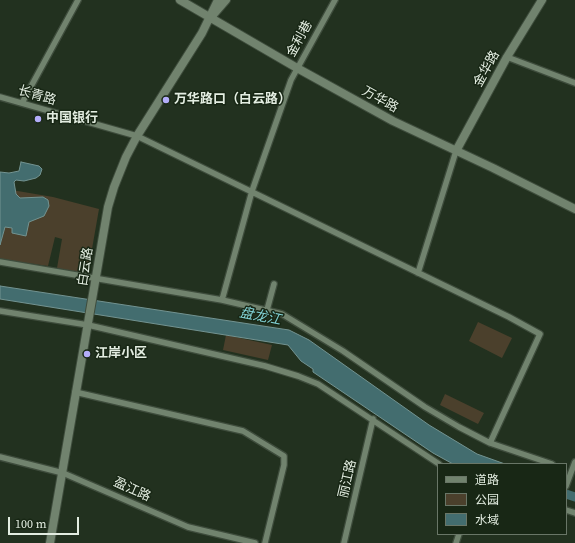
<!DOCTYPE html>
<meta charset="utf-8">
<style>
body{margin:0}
#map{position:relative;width:575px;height:543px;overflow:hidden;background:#22311f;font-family:"Source Serif 4","Noto Sans SC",serif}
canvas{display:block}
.legend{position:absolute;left:437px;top:463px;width:130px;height:72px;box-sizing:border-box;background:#182715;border:1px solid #697667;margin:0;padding:5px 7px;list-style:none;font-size:12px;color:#e3ede1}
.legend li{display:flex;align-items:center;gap:8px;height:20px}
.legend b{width:20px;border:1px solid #697667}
.scale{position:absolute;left:8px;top:517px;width:71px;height:18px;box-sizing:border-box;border:2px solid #e3ede1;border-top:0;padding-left:5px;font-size:12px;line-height:14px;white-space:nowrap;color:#e3ede1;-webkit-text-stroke:3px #182715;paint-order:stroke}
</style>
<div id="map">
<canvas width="575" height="543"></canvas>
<ul class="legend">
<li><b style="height:5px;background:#71836e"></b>道路</li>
<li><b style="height:11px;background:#4b402c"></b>公园</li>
<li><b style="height:11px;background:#436d6f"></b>水域</li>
</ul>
<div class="scale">100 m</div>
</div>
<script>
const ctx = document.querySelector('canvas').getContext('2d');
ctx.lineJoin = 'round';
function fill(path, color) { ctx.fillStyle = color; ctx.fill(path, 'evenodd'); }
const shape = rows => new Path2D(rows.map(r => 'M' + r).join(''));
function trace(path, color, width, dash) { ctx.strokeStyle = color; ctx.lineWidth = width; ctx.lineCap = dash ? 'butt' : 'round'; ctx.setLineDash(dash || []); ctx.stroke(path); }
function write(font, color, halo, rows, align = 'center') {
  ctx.font = font + ' "Source Serif 4","Noto Sans SC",serif'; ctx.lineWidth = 3; ctx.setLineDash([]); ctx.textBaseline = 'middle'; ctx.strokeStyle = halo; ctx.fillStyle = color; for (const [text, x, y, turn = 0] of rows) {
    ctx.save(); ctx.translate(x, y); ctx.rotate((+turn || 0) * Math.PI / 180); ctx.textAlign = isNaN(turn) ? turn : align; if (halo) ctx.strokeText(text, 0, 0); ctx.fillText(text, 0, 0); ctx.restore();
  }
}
fill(shape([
 [0,188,53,197,99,209,89,266,82,273,57,268,62,239,55,237,48,266,0,259],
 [478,322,512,338,502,358,469,341],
 [226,335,272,345,268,360,223,350],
 [445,394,484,413,478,424,440,405]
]), '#4b402c');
const water = shape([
 [21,162,39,166,42,169,40,175,36,178,24,181,16,180,14,182,16,194,20,198,43,197,48,200,49,206,44,216,29,222,26,236,12,233,12,228,5,227,0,245,0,172,9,173,19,171,21,162],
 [0,286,289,330,309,340,429,425,477,454,505,464,453,464,433,453,313,372,313,369,301,361,288,345,0,299,0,286]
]);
fill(water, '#436d6f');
trace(water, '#739391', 1);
trace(shape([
 [566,494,575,497]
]), '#436d6f', 9);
const street = shape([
 [507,57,575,83],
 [0,97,137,136,509,317,540,334,490,443],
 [22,103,78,0],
 [0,262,222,300,282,314,343,351,425,407,459,427,490,443,552,464],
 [418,273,456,151],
 [222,300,252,191,291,80,335,0],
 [267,310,274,284],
 [0,311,88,325,265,366,298,376,318,384,439,464],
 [75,392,243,431,284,456,284,465,265,543],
 [0,457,63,473,188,527,255,543],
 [566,486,575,462],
 [566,510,575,513],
 [344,543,373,419],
 [456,543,459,534]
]);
const secondary = shape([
 [180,0,297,68,393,121,493,168,575,209],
 [213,15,226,0],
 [456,151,507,57,542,0],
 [50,543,108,207,114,187,126,157,137,136,202,33,218,0]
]);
trace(street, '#3e4c3c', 8);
trace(secondary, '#3e4c3c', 10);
trace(street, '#71836e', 5.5);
trace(secondary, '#71836e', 8);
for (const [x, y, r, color] of [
 [166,100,4,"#b3adf9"],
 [38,119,4,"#b3adf9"],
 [87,354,4,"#b3adf9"]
]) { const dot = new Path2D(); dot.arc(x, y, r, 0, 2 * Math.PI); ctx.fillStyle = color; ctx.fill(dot); trace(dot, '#182715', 1.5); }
write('13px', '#e3ede1', '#182715', [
 ["金利巷",300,39,-61],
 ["金华路",487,69,-61],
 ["长青路",37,96,16],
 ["万华路",380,100,29],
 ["白云路",86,267,-81],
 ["丽江路",348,479,-77],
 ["盈江路",132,490,24]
]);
write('bold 13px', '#e3ede1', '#182715', [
 ["万华路口（白云路）",174,100],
 ["中国银行",46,119],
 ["江岸小区",95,354]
], 'left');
write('italic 14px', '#81d0d3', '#182715', [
 ["盘龙江",260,317,11]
]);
</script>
